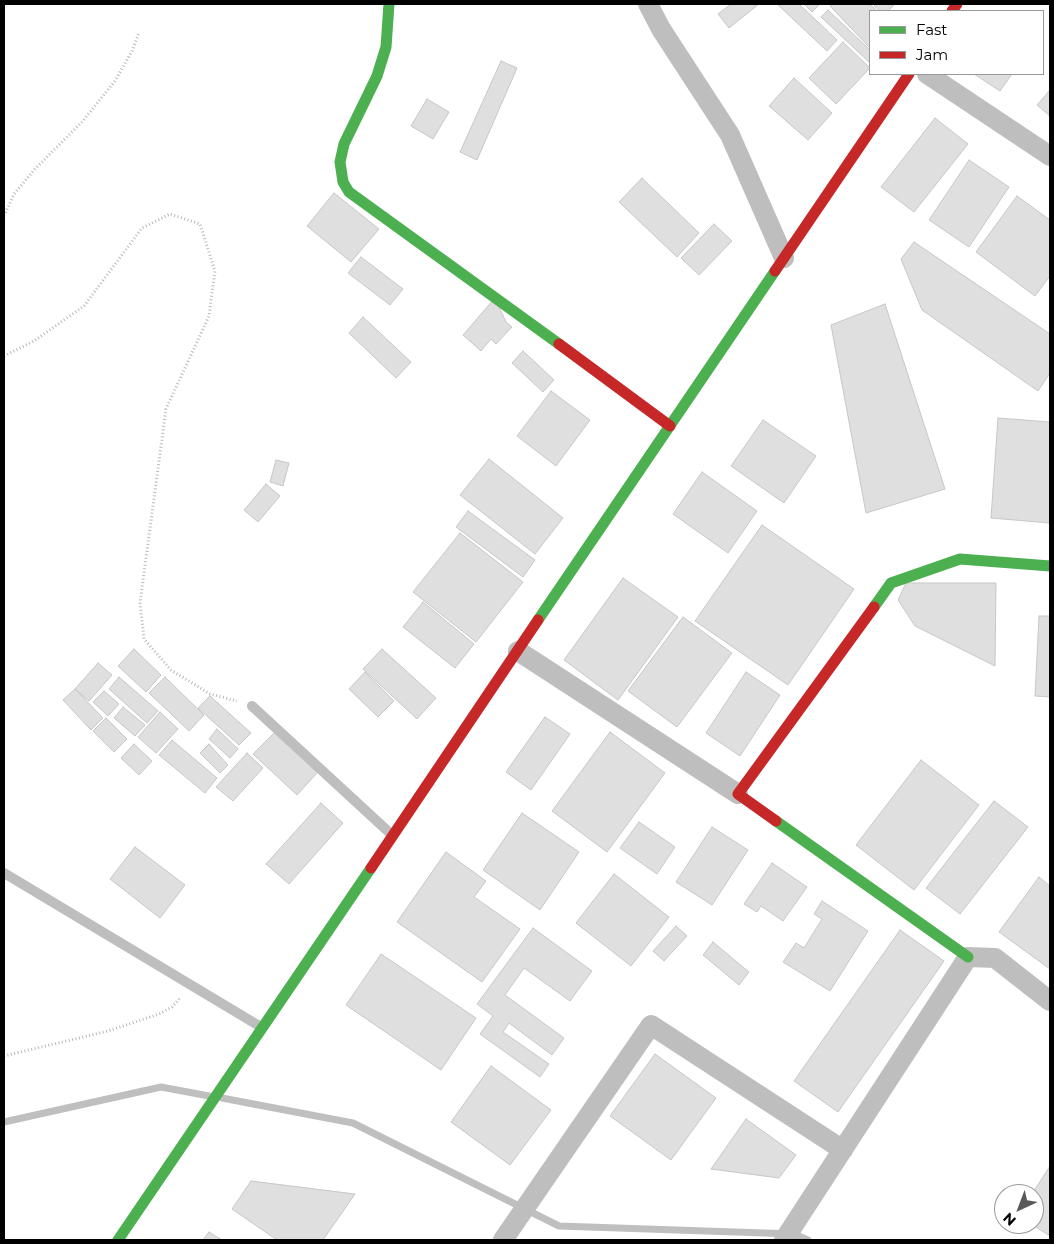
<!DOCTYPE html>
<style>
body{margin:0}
#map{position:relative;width:1054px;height:1244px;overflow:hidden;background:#fff;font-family:Montserrat,sans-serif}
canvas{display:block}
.frame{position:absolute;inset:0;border:5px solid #000;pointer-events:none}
.legend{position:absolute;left:869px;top:10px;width:175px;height:65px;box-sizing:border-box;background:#fff;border:1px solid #999;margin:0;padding:6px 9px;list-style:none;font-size:15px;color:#000}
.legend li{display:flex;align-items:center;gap:10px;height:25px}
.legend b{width:25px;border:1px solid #999}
.north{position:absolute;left:994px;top:1184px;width:50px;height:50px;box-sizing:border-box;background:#fff;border:1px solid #999;border-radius:50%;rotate:223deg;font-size:14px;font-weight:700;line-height:20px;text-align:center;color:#000}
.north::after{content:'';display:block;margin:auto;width:18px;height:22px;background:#595959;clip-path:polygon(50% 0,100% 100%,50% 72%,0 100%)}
</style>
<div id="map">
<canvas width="1054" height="1244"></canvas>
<div class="frame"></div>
<ul class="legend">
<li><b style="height:6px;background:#4caf50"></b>Fast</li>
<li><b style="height:6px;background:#c62828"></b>Jam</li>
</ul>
<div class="north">N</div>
</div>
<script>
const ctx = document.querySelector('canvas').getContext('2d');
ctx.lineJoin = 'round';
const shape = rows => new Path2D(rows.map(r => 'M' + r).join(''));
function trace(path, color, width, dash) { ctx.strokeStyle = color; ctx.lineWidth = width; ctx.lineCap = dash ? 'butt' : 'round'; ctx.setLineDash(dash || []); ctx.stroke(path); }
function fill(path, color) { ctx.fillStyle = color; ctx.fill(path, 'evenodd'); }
trace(shape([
 [222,1098,353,1123,559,1226,794,1234,808,1240],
 [4,1122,161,1087,209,1096]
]), '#bfbfbf', 7);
const building = shape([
 [731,4,759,4,729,28,718,14,731,4],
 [777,4,799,4,837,40,827,51,777,4],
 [804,4,820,4,812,12,804,4],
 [833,4,870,4,877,11,870,11,870,48,830,6,833,4],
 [876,4,895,4,888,11,880,11,874,6,876,4],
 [828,10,870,50,869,62,821,17,828,10],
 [843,42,870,68,836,104,809,78,843,42],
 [501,61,517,68,477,160,460,152,501,61],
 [974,74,1012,74,1000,91,974,74],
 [794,78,832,113,808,140,769,106,794,78],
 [1050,90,1050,116,1037,105,1050,90],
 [427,99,449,112,433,139,411,126,427,99],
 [935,118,968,144,914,212,881,187,935,118],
 [969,160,1009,187,969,247,929,220,969,160],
 [642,178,699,233,677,257,619,202,642,178],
 [334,193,379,229,351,262,307,226,334,193],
 [1017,196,1050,220,1050,276,1035,296,976,252,1017,196],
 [714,224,732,241,699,275,681,258,714,224],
 [914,242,1050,334,1050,373,1038,391,922,310,901,259,914,242],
 [361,257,403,289,390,305,348,273,361,257],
 [495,298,506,322,512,327,496,344,491,339,481,351,463,335,495,298],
 [885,304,945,489,866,513,831,325,885,304],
 [363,317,411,362,396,378,349,333,363,317],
 [523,351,554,380,543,392,512,363,523,351],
 [551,391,590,420,556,466,517,436,551,391],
 [998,418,1050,422,1050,523,991,518,998,418],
 [763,420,816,456,784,503,731,466,763,420],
 [489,459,563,518,535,554,460,495,489,459],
 [276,460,289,463,283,486,270,482,276,460],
 [702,472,757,511,728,553,673,514,702,472],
 [266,484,280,496,258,522,244,510,266,484],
 [468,511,535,560,523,577,456,527,468,511],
 [762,525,854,589,788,685,695,621,762,525],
 [460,533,523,582,476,642,413,592,460,533],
 [623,578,678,617,618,700,564,660,623,578],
 [906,583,996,583,995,666,915,626,898,600,906,583],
 [423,602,474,644,455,668,403,627,423,602],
 [1039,616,1050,616,1050,697,1035,696,1039,616],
 [683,617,732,653,677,727,628,691,683,617],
 [134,649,161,675,146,692,118,666,134,649],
 [382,649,436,698,417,719,363,669,382,649],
 [98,663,112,675,89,701,75,689,98,663],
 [365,672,394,701,378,717,349,689,365,672],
 [746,672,780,695,740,756,706,733,746,672],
 [119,677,158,711,147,723,109,689,119,677],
 [165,677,204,715,189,731,149,693,165,677],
 [75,689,103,718,91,730,63,700,75,689],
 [104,691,119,704,108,716,93,702,104,691],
 [210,696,251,733,239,745,198,708,210,696],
 [123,707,145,725,135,736,114,718,123,707],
 [160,712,178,729,156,753,138,737,160,712],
 [545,717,570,734,531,790,506,772,545,717],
 [106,718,127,739,114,752,93,731,106,718],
 [217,729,238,749,230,758,209,739,217,729],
 [275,732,318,772,297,795,253,754,275,732],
 [610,732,665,773,607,852,552,811,610,732],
 [172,740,217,778,205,793,159,755,172,740],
 [134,744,152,761,139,775,121,758,134,744],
 [209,744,228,765,220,773,200,753,209,744],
 [247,753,263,768,233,801,216,787,247,753],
 [921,760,979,805,914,890,856,845,921,760],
 [994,801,1028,827,960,914,926,888,994,801],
 [321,803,343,823,289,884,266,864,321,803],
 [522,813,579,852,540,910,483,870,522,813],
 [639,822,675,847,657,874,620,848,639,822],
 [712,827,748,850,712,905,676,882,712,827],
 [135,847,185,885,160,918,110,879,135,847],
 [446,852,486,881,474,897,520,929,482,982,397,922,446,852],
 [772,863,807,887,783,921,761,906,757,912,744,904,772,863],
 [614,874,669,917,631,966,576,923,614,874],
 [1039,877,1050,886,1050,969,999,932,1039,877],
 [822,901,868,931,830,991,783,962,796,943,804,948,822,919,814,914,822,901],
 [676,926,687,936,664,961,653,951,676,926],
 [533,928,592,971,570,1001,524,968,505,995,564,1038,552,1055,509,1023,503,1032,549,1064,540,1077,480,1034,493,1016,477,1004,533,928],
 [900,930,944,961,838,1112,794,1081,900,930],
 [713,942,749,972,739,985,703,955,713,942],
 [381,954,476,1018,441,1070,346,1005,381,954],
 [655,1054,716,1098,671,1160,610,1116,655,1054],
 [491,1066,551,1110,510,1165,451,1122,491,1066],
 [746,1119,796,1155,779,1178,711,1169,746,1119],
 [1050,1166,1050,1236,1031,1224,1034,1224,1034,1194,1032,1194,1050,1166],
 [251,1181,355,1194,323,1240,277,1240,232,1209,251,1181],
 [209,1232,222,1240,203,1240,209,1232]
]);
fill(building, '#dfdfdf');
trace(building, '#c7c7c7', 1);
trace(shape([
 [4,216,14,194,35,169,82,122,115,81,132,51,139,33],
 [4,356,34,341,84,306,142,228,170,214,200,224,215,271,209,316,166,409,140,603,144,639,171,670,210,694,237,701],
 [4,1056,108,1031,159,1014,172,1007,181,997]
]), '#b9b9b9', 3, [1, 2.5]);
trace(shape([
 [252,706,392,835],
 [4,873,261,1027]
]), '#bebebe', 10);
trace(shape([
 [648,4,661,29,730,135,784,258],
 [927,74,1050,156],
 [518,651,738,794],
 [503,1240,651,1025,843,1150],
 [784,1240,968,957,995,958,1050,1001]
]), '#bebebe', 20);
trace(shape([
 [389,4,386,47,377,76,344,144,340,162,343,182,349,192,559,344],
 [874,607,891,583,960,559,1050,566],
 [538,620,775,271],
 [776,821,968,957],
 [118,1240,371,868]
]), '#4caf50', 11);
trace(shape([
 [952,11,957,4],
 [775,271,909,74],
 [559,344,670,426],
 [776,821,738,794,874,607],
 [371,868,538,620]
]), '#c62828', 11);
</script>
